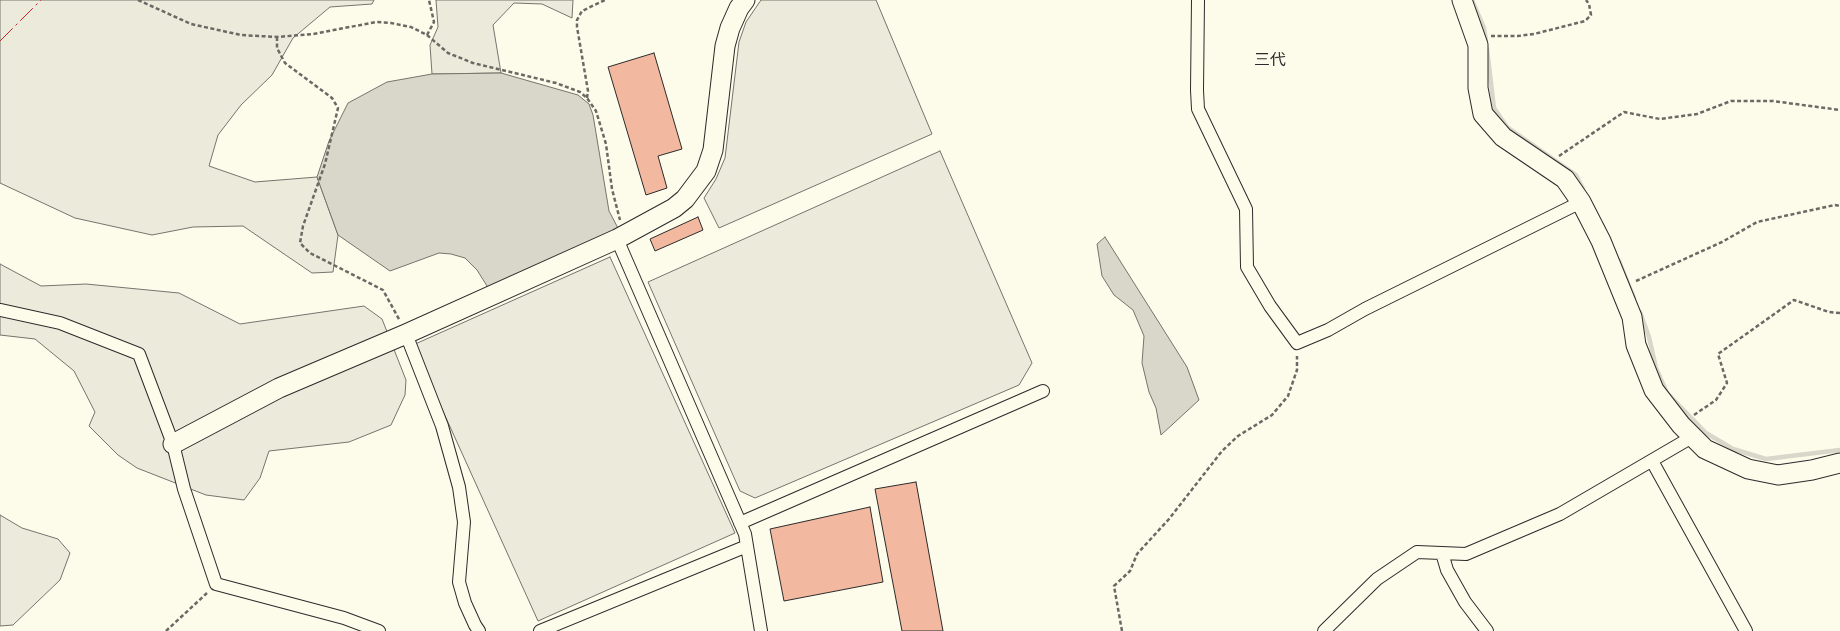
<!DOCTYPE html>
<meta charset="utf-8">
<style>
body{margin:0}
canvas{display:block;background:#fdfbea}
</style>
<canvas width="1840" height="631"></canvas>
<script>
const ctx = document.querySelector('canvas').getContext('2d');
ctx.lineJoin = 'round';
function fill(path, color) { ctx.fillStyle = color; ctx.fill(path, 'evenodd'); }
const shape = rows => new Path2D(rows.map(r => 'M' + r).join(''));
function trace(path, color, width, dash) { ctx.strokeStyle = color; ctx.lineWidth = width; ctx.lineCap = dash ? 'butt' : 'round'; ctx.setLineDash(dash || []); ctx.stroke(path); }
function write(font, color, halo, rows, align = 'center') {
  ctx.font = font + ' "Roboto Serif","Noto Sans JP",serif'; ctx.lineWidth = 4; ctx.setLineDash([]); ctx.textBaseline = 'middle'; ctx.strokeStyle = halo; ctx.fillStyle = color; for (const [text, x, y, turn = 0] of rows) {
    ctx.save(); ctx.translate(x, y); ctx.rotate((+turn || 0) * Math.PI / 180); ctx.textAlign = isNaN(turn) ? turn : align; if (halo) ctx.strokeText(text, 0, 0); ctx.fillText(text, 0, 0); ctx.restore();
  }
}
const green = shape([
 [0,0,374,0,372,4,330,7,293,38,272,75,241,105,218,135,209,166,255,182,317,177,338,235,333,272,312,273,243,226,193,227,152,235,75,218,0,183,0,0],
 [436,0,573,0,572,18,542,4,514,3,493,25,501,73,432,74,430,45,438,27,436,0],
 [940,151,1032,363,1019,385,755,498,740,491,648,282,940,151],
 [610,257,735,533,538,621,413,345,610,257],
 [0,264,41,286,86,284,179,293,240,324,364,306,382,319,406,380,405,395,391,425,349,442,269,451,260,478,244,500,206,495,137,468,118,455,89,426,95,412,74,371,35,339,0,335,0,264],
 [0,515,22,528,58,539,70,553,60,580,13,625,0,626,0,515]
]);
fill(green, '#ecebdb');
trace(green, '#74746e', 1);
const parking = shape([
 [761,0,876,0,932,134,719,228,704,198,716,179,725,158,739,42,746,22,761,0]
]);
fill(parking, '#eceadb');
trace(parking, '#74746e', 1);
const water = shape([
 [501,73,578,95,589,104,593,115,609,211,619,230,485,294,487,286,477,270,465,258,451,254,439,253,390,271,338,235,317,177,329,141,348,103,387,82,432,74,501,73],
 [1105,237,1187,367,1199,400,1161,435,1156,408,1149,392,1142,363,1144,336,1133,310,1114,295,1102,276,1097,244,1105,237]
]);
fill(water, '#d8d7c9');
trace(water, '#74746e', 1);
trace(shape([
 [1472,0,1484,28,1486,41],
 [1487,49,1494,108,1507,127,1576,175,1583,189],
 [1619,261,1634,298],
 [1640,312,1649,337,1656,368,1667,393,1706,433,1733,449,1766,459,1840,450]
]), '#d8d7c9', 4.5);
const building = shape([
 [654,53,682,149,658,156,667,188,646,195,608,67,654,53],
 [698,217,703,230,655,251,650,239,698,217],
 [916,482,943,631,902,631,875,489,916,482],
 [870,507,883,582,784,601,770,529,870,507]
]);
fill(building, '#f2b8a0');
trace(building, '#2b2b2b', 1);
const street = shape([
 [1198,0,1197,90,1198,109,1246,209,1247,267,1270,306,1297,343,1328,330,1365,309,1581,202],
 [617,239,745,534,761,631],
 [1,310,60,323,139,354,173,444,184,489,216,584,344,618,379,631],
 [406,334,442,426,459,487,464,522,459,582,465,603,475,625,479,631],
 [1652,461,1746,631],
 [740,523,1043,391],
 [1442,553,1447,570,1465,602,1487,631],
 [540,631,747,546],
 [1324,631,1377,579,1417,552,1466,554,1560,514,1692,437]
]);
const secondary = shape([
 [1462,0,1478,45,1478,88,1483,114,1503,137,1565,179,1581,202,1601,241,1632,317,1636,345,1654,390,1681,425,1705,449,1748,469,1778,475,1812,470,1840,463],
 [173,444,279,388,406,334,617,239,674,208,685,199,706,171,713,150,725,46,730,28,739,8,745,0]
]);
trace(street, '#2b2b2b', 14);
trace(secondary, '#2b2b2b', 21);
trace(shape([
 [138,0,191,24,241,35,277,37,313,34,376,22,391,23,411,27,427,35,448,53,473,63,556,83,580,92,587,98,596,111,606,144,612,189,620,220],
 [427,35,434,22,429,0],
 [1491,36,1518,36,1534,34,1585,21,1591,15,1589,4,1586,0],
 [277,37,277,48,285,63,332,98,338,108,325,164,303,226,300,243,310,253,383,290,400,321],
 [587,98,588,91,577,27,577,20,582,11,605,0],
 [1559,156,1624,112,1660,119,1697,114,1731,101,1773,101,1840,110],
 [1636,281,1722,242,1757,222,1835,205,1840,206],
 [1694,415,1716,400,1727,383,1718,354,1794,300,1829,312,1840,313],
 [166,631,207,593],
 [1122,631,1114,586,1130,571,1137,554,1169,519,1222,451,1238,436,1272,415,1288,396,1297,370,1297,356]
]), '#6a6964', 2.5, [4, 2.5]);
trace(street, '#fdfbea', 12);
trace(secondary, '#fdfbea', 19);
trace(shape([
 [0,41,41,0]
]), '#c62828', 1, [18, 4, 2.5, 4]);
write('16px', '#2b2b2b', '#fdfbea', [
 ["三代",1270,60]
]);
</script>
